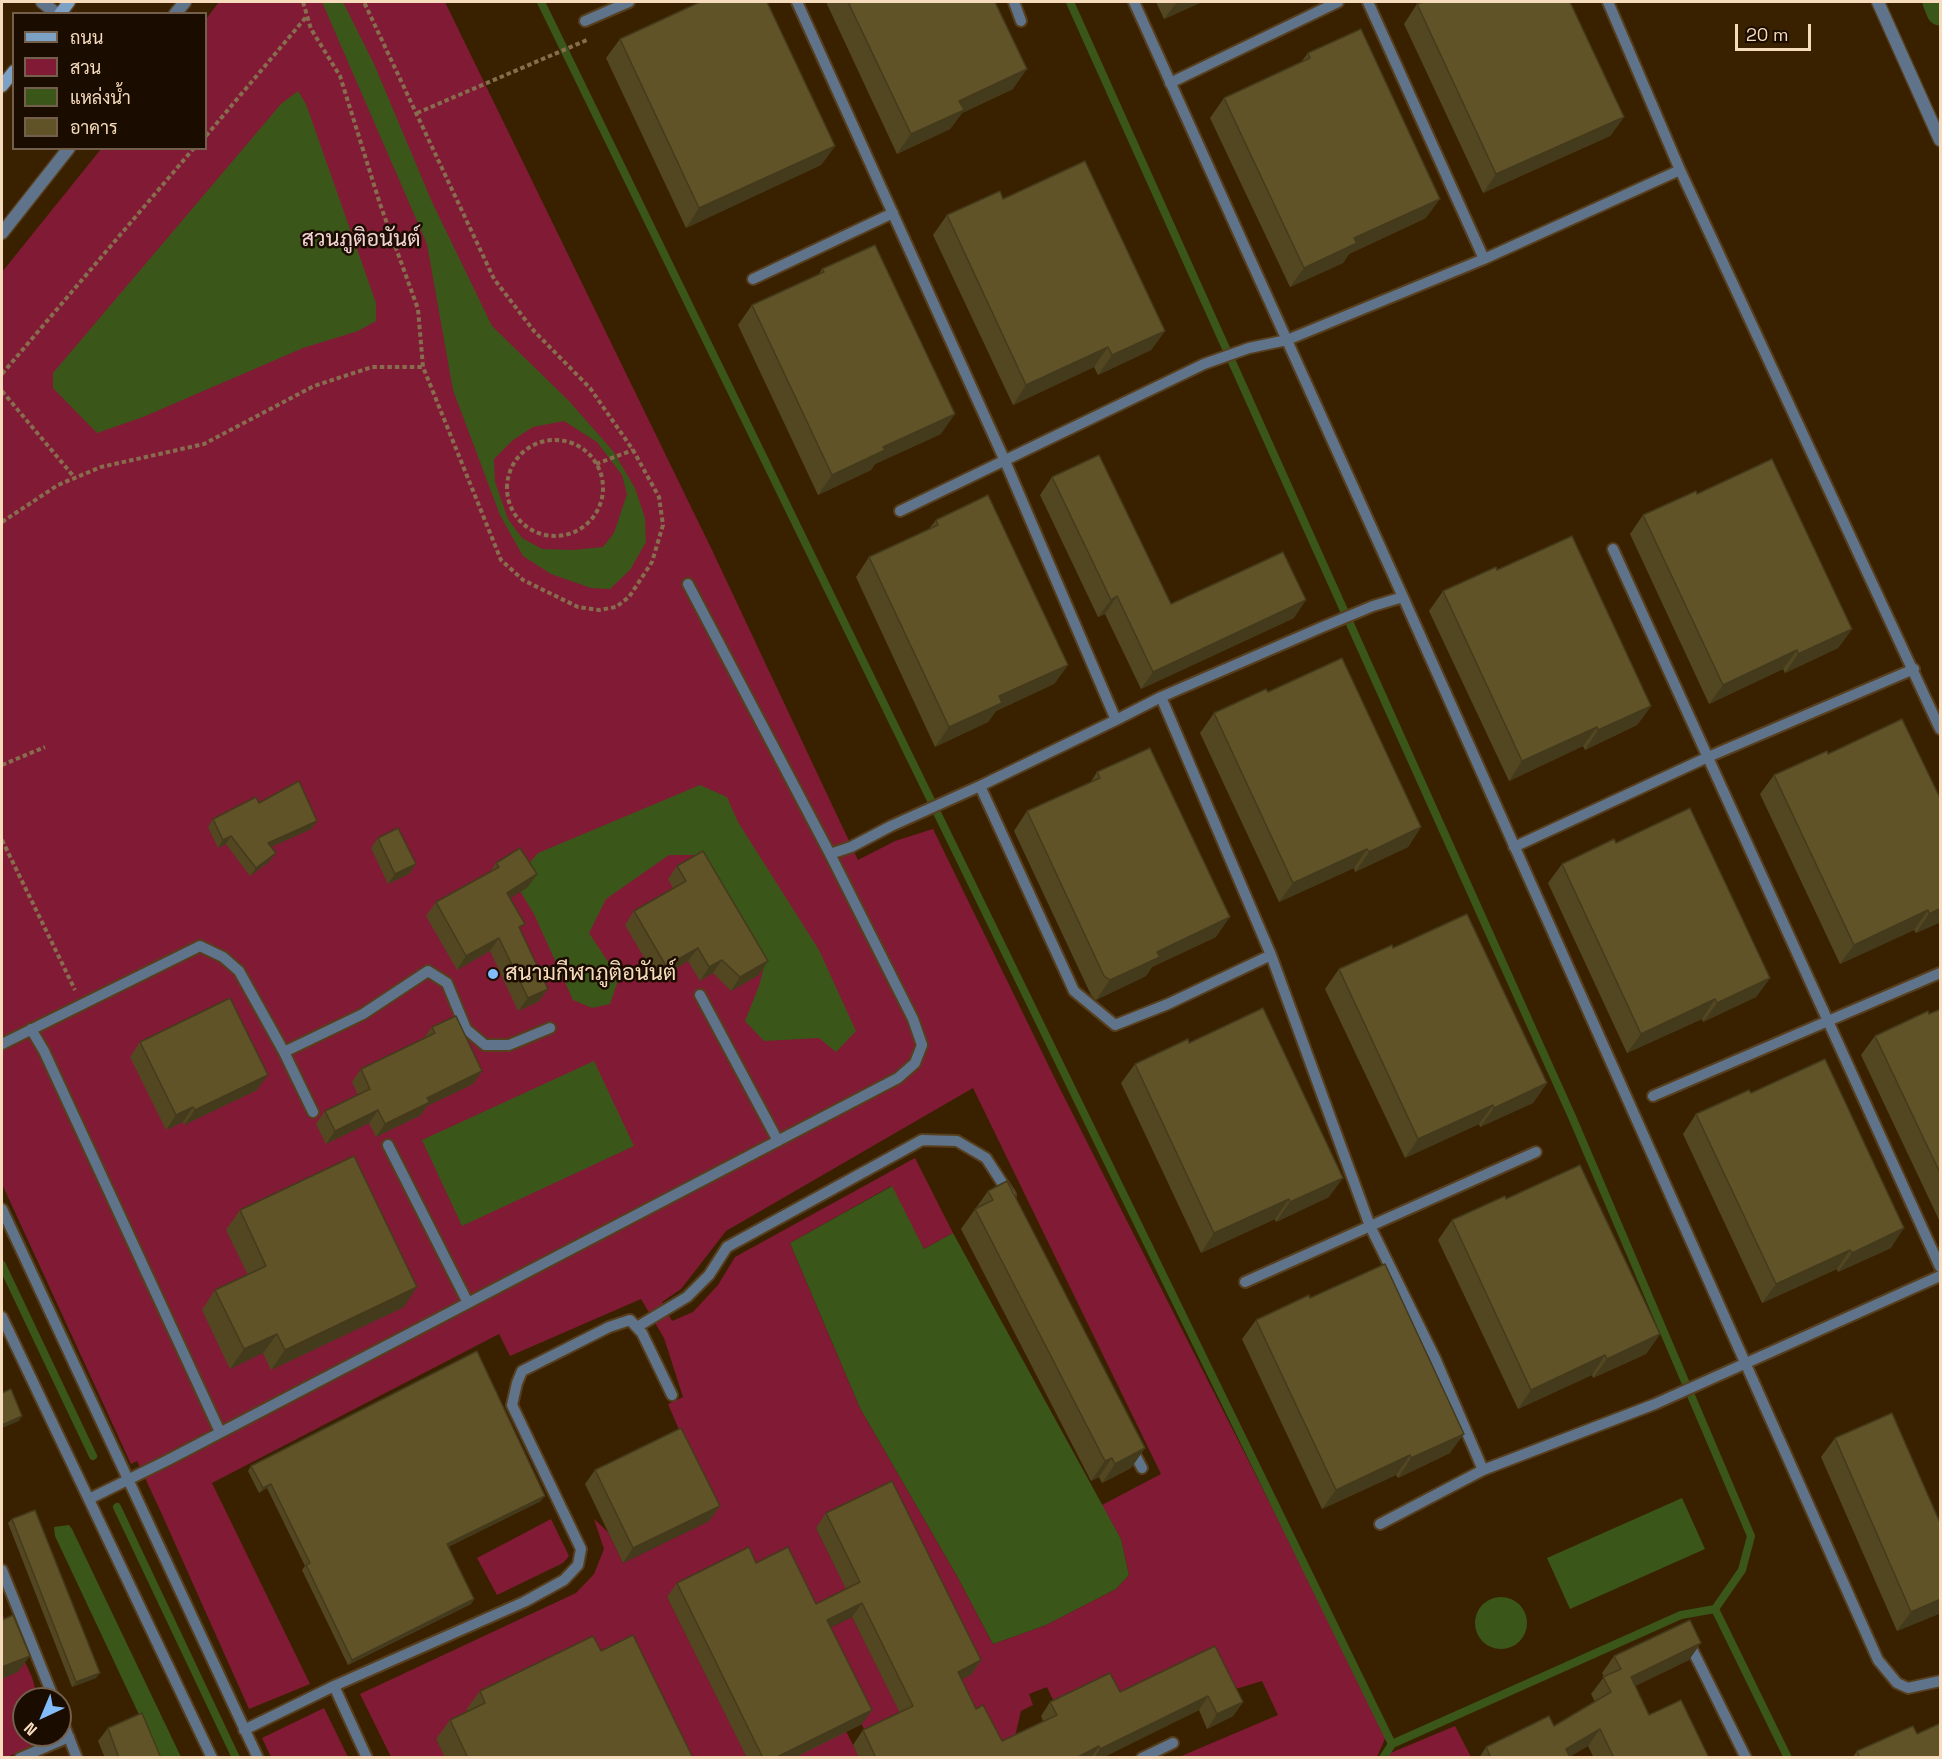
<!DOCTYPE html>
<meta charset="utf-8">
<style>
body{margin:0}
#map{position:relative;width:1942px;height:1759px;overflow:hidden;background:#392100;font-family:"Space Grotesk",Sarabun,sans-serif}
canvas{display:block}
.frame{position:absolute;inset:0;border:3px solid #f6dbbd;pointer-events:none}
.legend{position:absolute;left:12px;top:12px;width:195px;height:138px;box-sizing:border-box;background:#1b0c00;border:2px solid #735f4c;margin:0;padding:8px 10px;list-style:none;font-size:18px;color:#f6dbbd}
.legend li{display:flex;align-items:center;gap:12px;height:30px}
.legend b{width:30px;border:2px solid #735f4c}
.north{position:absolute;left:12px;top:1687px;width:60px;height:60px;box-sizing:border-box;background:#1b0c00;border:2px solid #735f4c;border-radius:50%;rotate:224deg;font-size:16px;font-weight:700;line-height:24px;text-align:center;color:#f6dbbd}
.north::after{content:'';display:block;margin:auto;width:21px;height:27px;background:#82bcfa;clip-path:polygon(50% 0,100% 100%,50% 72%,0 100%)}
.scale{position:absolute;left:1735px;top:24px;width:76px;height:27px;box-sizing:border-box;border:3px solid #f6dbbd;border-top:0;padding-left:8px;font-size:18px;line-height:21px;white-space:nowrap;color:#f6dbbd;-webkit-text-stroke:4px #1b0c00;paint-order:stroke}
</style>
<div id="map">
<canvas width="1942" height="1759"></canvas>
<div class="frame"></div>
<ul class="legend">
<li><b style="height:8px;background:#7da0c5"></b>ถนน</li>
<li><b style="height:16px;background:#811a35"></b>สวน</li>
<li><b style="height:16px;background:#3a5719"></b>แหล่งน้ำ</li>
<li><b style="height:16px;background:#615328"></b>อาคาร</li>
</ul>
<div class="north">N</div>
<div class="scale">20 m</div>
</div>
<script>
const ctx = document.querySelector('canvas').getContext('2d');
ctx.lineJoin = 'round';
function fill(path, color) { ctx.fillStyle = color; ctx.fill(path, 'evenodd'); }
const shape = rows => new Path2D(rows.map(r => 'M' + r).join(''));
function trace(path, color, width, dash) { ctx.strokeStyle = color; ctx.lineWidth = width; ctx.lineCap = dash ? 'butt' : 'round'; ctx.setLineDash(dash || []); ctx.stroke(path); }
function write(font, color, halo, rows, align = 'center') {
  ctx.font = font + ' "Space Grotesk",Sarabun,sans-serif'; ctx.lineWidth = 5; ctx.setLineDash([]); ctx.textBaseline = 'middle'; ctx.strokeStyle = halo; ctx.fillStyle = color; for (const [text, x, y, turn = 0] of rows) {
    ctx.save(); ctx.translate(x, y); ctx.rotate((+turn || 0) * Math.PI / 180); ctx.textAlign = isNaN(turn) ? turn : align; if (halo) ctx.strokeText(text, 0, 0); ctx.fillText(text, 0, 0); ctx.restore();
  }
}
fill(shape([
 [219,2,445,2,712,550,858,860,895,841,933,829,1058,1085,1387,1734,1377,1757,1179,1757,1278,1715,1262,1681,1226,1692,1206,1655,1113,1700,1103,1679,1055,1704,1047,1687,1029,1694,1033,1705,1021,1711,1014,1741,980,1757,965,1757,962,1751,984,1738,974,1719,948,1729,935,1703,868,1737,817,1634,852,1617,899,1710,930,1694,935,1703,952,1695,948,1686,971,1674,882,1495,816,1528,850,1596,806,1618,778,1561,756,1572,781,1622,771,1627,739,1561,667,1597,747,1757,670,1757,619,1655,587,1670,579,1655,466,1710,472,1722,436,1739,445,1757,391,1757,360,1694,576,1593,594,1574,604,1549,594,1519,608,1532,623,1563,709,1521,671,1443,680,1432,668,1404,683,1397,664,1338,641,1299,510,1356,499,1334,212,1483,310,1684,249,1709,160,1510,137,1461,131,1464,2,1184,2,272,101,149,206,148,206,19],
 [973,1088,1161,1474,1102,1505,1121,1539,1129,1575,1116,1589,1046,1625,993,1644,957,1576,860,1408,790,1243,891,1186,924,1249,953,1233,915,1158,735,1257,718,1285,693,1312,672,1321,662,1302,681,1289,726,1231],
 [551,1519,569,1556,563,1563,497,1595,477,1558],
 [2,1613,32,1677,38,1699,24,1699,24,1735,45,1735,44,1739,33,1747,4,1758,2,1757],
 [807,1653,859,1757,794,1757],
 [324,1708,348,1757,271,1757,262,1738],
 [1455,1726,1471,1757,1381,1757]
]), '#811a35');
fill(shape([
 [322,2,343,2,374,64,432,202,492,326,569,401,613,451,635,488,645,518,646,542,630,570,610,589,591,588,551,574,523,556,500,515,453,390,427,244],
 [564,421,597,442,622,475,627,494,614,533,603,547,573,550,542,549,522,538,508,519,495,482,494,459,513,440,533,427],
 [298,91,306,104,376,303,376,321,358,331,303,348,143,417,97,433,53,388,53,373,281,104],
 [700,785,727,797,738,822,819,950,856,1031,836,1052,819,1038,764,1041,745,1021,759,986,766,959,739,911,696,855,669,855,606,899,589,933,619,978,610,1004,592,1008,573,1000,534,914,514,881,538,853],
 [594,1061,634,1146,462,1226,422,1140],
 [892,1186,924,1249,953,1233,1121,1539,1129,1575,1116,1589,1046,1625,993,1644,957,1576,860,1408,790,1243],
 [1682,1498,1705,1549,1570,1609,1547,1558],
 [69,1525,72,1529,181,1757,159,1757,55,1536,54,1527],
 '1475 1623a26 26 0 1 1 52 0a26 26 0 1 1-52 0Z'
]), '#3a5719');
trace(shape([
 [541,2,1392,1744,1383,1758],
 [1070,2,1573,1119,1751,1536,1742,1570,1715,1609,1788,1758],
 [2,1265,93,1456],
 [117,1507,236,1758],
 [1392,1744,1681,1615,1715,1609]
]), '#3a5719', 8);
trace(shape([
 [1936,2,1940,12]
]), '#3a5719', 27);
const lane = shape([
 [797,2,1005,461,1116,720,1161,697,1320,628,1373,606,1403,597],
 [1014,2,1021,21],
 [1134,2,1403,597,1878,1660,1897,1683,1908,1688,1940,1681],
 [1368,2,1484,259],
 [1608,2,1680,170,1940,729],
 [585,21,629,2],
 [1170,83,1338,2],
 [753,279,893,213],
 [900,511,1204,364,1249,348,1287,340,1484,259,1680,170],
 [1613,549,1940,1267],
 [1161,697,1271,955,1370,1226,1435,1358,1483,1470,1655,1404,1940,1276],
 [1116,720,980,786,1074,991,1115,1025,1168,1004,1271,955],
 [1514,847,1708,757,1914,669],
 [830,854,851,847,891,826,980,786],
 [700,995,778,1141],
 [31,1029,44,1051,220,1432],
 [2,1044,200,946,223,957,239,971,284,1052,313,1112],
 [284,1052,363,1014,428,971,447,983,466,1029,485,1045,509,1045,550,1028],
 [1653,1096,1940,973],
 [388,1145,468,1303],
 [2,1209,258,1758],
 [1245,1282,1536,1152],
 [2,1317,212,1758],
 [637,1327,687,1297,709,1275,727,1247,922,1140,957,1141,986,1158,1010,1195],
 [1131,1447,1142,1468],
 [89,1499,168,1460,898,1078,915,1063,922,1045,913,1019,830,854,688,584],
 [1380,1524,1483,1470],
 [2,1570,54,1699],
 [1692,1649,1746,1758],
 [334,1686,524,1602,564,1580,578,1565,581,1549,512,1405,517,1383,522,1371,609,1327,630,1320,642,1333,672,1395],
 [60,1715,77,1758],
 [244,1730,334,1686,367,1758],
 [20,1758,69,1737],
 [1142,1758,1173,1743]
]);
const street = shape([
 [42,2,57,14],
 [1878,2,1940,140],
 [175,14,185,2],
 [2,233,69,148]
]);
const secondary = shape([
 [60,14,69,2],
 [2,86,14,71]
]);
trace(lane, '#573f1e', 14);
trace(street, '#573f1e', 15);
trace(secondary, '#573f1e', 15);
trace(shape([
 [303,2,311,29,340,76,380,204,418,309,423,367,501,560,523,580,578,607,599,610,616,607,629,597,652,562,663,525,659,497,633,450,590,388,534,331,494,279,364,2],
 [417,113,587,40],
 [206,136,307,16],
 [2,374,194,148],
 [2,391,75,478],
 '507 488a48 48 0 1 1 96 0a48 48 0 1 1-96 0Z',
 [596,464,633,450],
 [2,522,58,485,101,467,204,444,314,386,372,367,423,367],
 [2,765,45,747],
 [2,840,75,990]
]), '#876d4e', 4, [4.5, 3]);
trace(lane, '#5f748b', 10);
trace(street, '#5f748b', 12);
trace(secondary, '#7da0c5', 12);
fill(shape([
 [826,2,995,2,1013,89,962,113,950,129,897,154],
 [1156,2,1202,2,1164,19],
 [1417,4,1624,117,1610,136,1483,193,1404,24],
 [620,39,835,146,821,165,686,228,606,58],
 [1308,53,1426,218,1349,254,1343,263,1290,287,1210,118,1224,98,1301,62],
 [1003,199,1165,331,1151,350,1098,375,1094,367,1013,405,933,235,947,215],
 [822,269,941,434,875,464,871,470,818,495,738,325,752,305,818,275],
 [1052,477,1171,604,1294,618,1141,689,1105,614,1098,617,1040,495],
 [1697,494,1852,629,1838,648,1785,673,1783,669,1709,704,1630,534,1643,515],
 [936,520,1068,665,1054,684,996,711,988,722,935,747,856,577,869,557,928,530],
 [1497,570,1651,706,1637,725,1585,750,1583,746,1509,781,1429,611,1443,591],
 [1268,692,1421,827,1408,847,1355,872,1354,868,1279,902,1200,733,1214,713],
 [1828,754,1941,922,1916,933,1914,930,1840,964,1760,794,1774,775],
 [1097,772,1216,937,1152,967,1146,976,1096,1000,1091,995,1014,831,1027,811,1090,783],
 [259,803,317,821,311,829,271,847,270,861,250,876,226,844,218,848,208,827,213,819],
 [378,838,416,864,409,874,388,884,371,848],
 [1616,843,1770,978,1756,997,1703,1022,1702,1019,1627,1053,1548,883,1562,864],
 [496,863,537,874,528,887,510,898,520,930,548,989,538,1002,518,1011,490,951,457,970,426,916,436,902,490,872],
 [677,866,768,961,759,975,731,991,713,973,700,981,688,961,657,980,625,925,634,911,673,888,668,879],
 [1393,948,1547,1083,1533,1103,1480,1127,1479,1124,1405,1158,1325,989,1339,969],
 [1941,1009,1941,1224,1861,1055,1875,1036],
 [432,1027,482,1071,473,1084,427,1106,421,1115,376,1137,369,1123,326,1144,316,1124,325,1111,358,1095,352,1082,361,1069,423,1039],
 [140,1042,257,1090,184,1125,183,1122,166,1130,130,1057],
 [1189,1043,1329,1197,1276,1222,1275,1219,1201,1253,1121,1083,1135,1064],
 [1751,1093,1891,1248,1838,1272,1837,1269,1762,1303,1683,1134,1696,1114],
 [988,1191,1145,1448,1131,1468,1102,1483,1099,1477,1091,1481,961,1229],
 [1506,1199,1660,1334,1646,1354,1593,1378,1592,1375,1518,1409,1438,1240,1452,1220],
 [240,1210,404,1307,271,1370,263,1353,230,1369,202,1310,215,1290,248,1275,226,1230],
 [1310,1298,1450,1453,1398,1478,1396,1475,1322,1509,1242,1339,1256,1320],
 [1835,1438,1941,1525,1941,1613,1897,1631,1821,1457],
 [251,1466,541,1501,448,1547,474,1599,471,1604,348,1665,302,1570,305,1566,267,1488,259,1493,248,1471],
 [595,1470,720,1506,709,1521,623,1563,585,1484],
 [826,1513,981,1660,971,1675,961,1679,976,1709,1002,1741,1043,1721,1041,1716,1050,1702,1120,1692,1215,1646,1243,1702,1233,1716,1207,1729,1199,1710,1102,1758,859,1758,853,1745,863,1730,900,1713,852,1617,831,1627,862,1724,794,1758,747,1758,667,1597,677,1583,756,1563,816,1604,846,1589,816,1528],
 [12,1519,96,1678,72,1687,8,1523],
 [601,1651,693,1758,445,1758,436,1739,450,1720,467,1712,466,1710,480,1691],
 [1614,1656,1689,1660,1635,1686,1649,1715,1709,1758,1594,1758,1588,1746,1570,1756,1570,1758,1479,1758,1486,1747,1554,1726,1595,1702,1591,1694,1604,1677,1602,1673],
 [108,1728,161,1758,105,1758,98,1741],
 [1917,1734,1941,1758,1852,1758,1857,1751]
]), '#534722');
fill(shape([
 [1177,2,1202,2,1164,19],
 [1027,69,1013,89,962,113,950,129,897,154,911,134,959,101],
 [1624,117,1610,136,1483,193,1496,174],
 [835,146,821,165,686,228,699,208],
 [1440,199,1426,218,1349,254,1343,263,1290,287,1304,268,1354,238],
 [1165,331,1151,350,1098,375,1112,355],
 [1108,347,1094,367,1013,405,1026,385],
 [955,414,941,434,875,464,871,470,818,495,832,475,883,447],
 [1117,596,1105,614,1098,617,1111,600],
 [1306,600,1294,618,1141,689,1153,672],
 [1852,629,1838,648,1785,673,1798,654],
 [1797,650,1783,669,1709,704,1723,685],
 [1068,665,1054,684,996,711,988,722,935,747,949,727,999,696],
 [1651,706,1637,725,1585,750,1598,730],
 [1597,727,1583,746,1509,781,1522,761],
 [317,821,311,829,262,851,268,843],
 [1421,827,1408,847,1355,872,1369,852],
 [231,836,226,844,218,848,223,840],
 [1367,849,1354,868,1279,902,1293,883],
 [276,853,270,861,250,876,256,868],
 [416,864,409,874,388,884,395,874],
 [537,874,528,887,498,906,507,893],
 [1941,908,1941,922,1916,933,1929,914],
 [1928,910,1914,930,1840,964,1854,945],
 [1230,917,1216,937,1152,967,1146,976,1096,1000,1110,980,1157,952],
 [499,938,490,951,457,970,466,956],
 [698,948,688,961,657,980,666,966],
 [722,960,713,973,700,981,709,967],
 [768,961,759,975,731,991,740,977],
 [1770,978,1756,997,1703,1022,1717,1003],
 [548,989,538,1002,518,1011,528,998],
 [1715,999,1702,1019,1627,1053,1641,1034],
 [482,1071,473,1084,427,1106,421,1115,376,1137,385,1124,427,1098],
 [268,1075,257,1090,184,1125,195,1110],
 [1547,1083,1533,1103,1480,1127,1494,1108],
 [1493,1105,1479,1124,1405,1158,1418,1139],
 [193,1107,183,1122,166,1130,176,1115],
 [378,1110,369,1123,326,1144,335,1131],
 [1343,1178,1329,1197,1276,1222,1290,1202],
 [1289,1199,1275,1219,1201,1253,1214,1233],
 [1904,1228,1891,1248,1838,1272,1852,1253],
 [1850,1250,1837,1269,1762,1303,1776,1284],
 [417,1287,404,1307,271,1370,285,1350],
 [277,1334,263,1353,230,1369,244,1349],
 [1660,1334,1646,1354,1593,1378,1607,1359],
 [1605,1355,1592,1375,1518,1409,1531,1390],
 [22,1416,19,1421,2,1428,2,1425],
 [1464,1434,1450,1453,1398,1478,1411,1458],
 [1145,1448,1131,1468,1102,1483,1115,1464],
 [1410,1455,1396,1475,1322,1509,1336,1490],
 [1112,1458,1099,1477,1091,1481,1105,1461],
 [271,1484,267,1488,259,1493,263,1488],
 [545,1496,541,1501,444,1549,447,1544],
 [720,1506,709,1521,623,1563,633,1548],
 [474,1599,471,1604,348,1665,352,1660],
 [1941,1599,1941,1613,1897,1631,1911,1612],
 [862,1603,852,1617,817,1634,827,1620],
 [1701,1643,1689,1660,1619,1694,1631,1677],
 [30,1656,18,1672,2,1679,2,1667],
 [981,1660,971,1675,948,1686,958,1672],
 [100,1673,96,1678,72,1687,76,1682],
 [1208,1696,1199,1710,1102,1758,1094,1758,1100,1749],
 [1243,1702,1233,1716,1207,1729,1217,1714],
 [872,1710,862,1724,794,1758,775,1758],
 [1600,1729,1588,1746,1568,1758,1566,1749],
 [1099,1746,1091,1758,1076,1758]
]), '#443a1c');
const building = shape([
 [700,2,767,2,835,146,699,208,620,39,700,2],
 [848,2,995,2,1027,69,959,101,964,110,911,134,848,2],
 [1423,2,1570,2,1624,117,1496,174,1417,4,1423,2],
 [1361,29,1440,199,1354,238,1357,243,1304,268,1224,98,1310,58,1308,53,1361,29],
 [1085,161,1165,331,1112,355,1108,347,1026,385,947,215,1000,191,1003,199,1085,161],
 [875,245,955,414,883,447,885,450,832,475,752,305,824,272,822,269,875,245],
 [1099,455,1171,604,1283,552,1306,600,1153,672,1117,596,1111,600,1052,477,1099,455],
 [1772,459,1852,629,1798,654,1797,650,1723,685,1643,515,1696,491,1697,494,1772,459],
 [988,495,1068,665,999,696,1002,703,949,727,869,557,938,525,936,520,988,495],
 [1572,536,1651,706,1598,730,1597,727,1522,761,1443,591,1496,567,1497,570,1572,536],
 [1342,658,1421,827,1369,852,1367,849,1293,883,1214,713,1266,689,1268,692,1342,658],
 [1902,719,1941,800,1941,908,1929,914,1928,910,1854,945,1774,775,1827,751,1828,754,1902,719],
 [1150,748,1230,917,1157,952,1160,957,1110,980,1104,976,1027,811,1100,778,1097,772,1150,748],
 [299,781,317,821,268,843,276,853,256,868,231,836,223,840,213,819,256,797,259,803,299,781],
 [1690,808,1770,978,1717,1003,1715,999,1641,1034,1562,864,1614,839,1616,843,1690,808],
 [398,828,416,864,395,874,378,838,398,828],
 [520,848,537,874,507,893,525,924,519,927,548,989,528,998,499,938,466,956,436,902,499,867,496,863,520,848],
 [703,851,768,961,740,977,722,960,709,967,698,948,666,966,634,911,686,881,677,866,703,851],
 [1467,914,1547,1083,1494,1108,1493,1105,1418,1139,1339,969,1392,945,1393,948,1467,914],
 [230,998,268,1075,195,1110,193,1107,176,1115,140,1042,230,998],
 [1263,1008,1343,1178,1290,1202,1289,1199,1214,1233,1135,1064,1188,1039,1189,1043,1263,1008],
 [1941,1009,1941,1175,1875,1036,1928,1011,1929,1014,1941,1009],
 [456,1016,482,1071,427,1098,430,1102,385,1124,378,1110,335,1131,325,1111,370,1089,361,1069,435,1033,432,1027,456,1016],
 [1825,1059,1904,1228,1852,1253,1850,1250,1776,1284,1696,1114,1749,1090,1751,1093,1825,1059],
 [354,1156,417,1287,285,1350,277,1334,244,1349,215,1290,266,1266,240,1210,354,1156],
 [1580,1165,1660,1334,1607,1359,1605,1355,1531,1390,1452,1220,1505,1196,1506,1199,1580,1165],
 [1007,1181,1145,1448,1115,1464,1112,1458,1105,1461,975,1209,993,1200,988,1191,1007,1181],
 [1385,1264,1464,1434,1411,1458,1410,1455,1336,1490,1256,1320,1309,1295,1310,1298,1385,1264],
 [477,1351,545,1496,447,1544,474,1599,352,1660,306,1565,310,1563,271,1484,263,1488,251,1466,477,1351],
 [11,1389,22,1416,2,1425,2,1393,11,1389],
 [1892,1413,1941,1525,1941,1599,1911,1612,1835,1438,1892,1413],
 [681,1428,720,1506,633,1548,595,1470,681,1428],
 [892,1481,981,1660,958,1672,976,1709,983,1705,1002,1741,1057,1715,1050,1702,1110,1673,1120,1692,1215,1646,1243,1702,1217,1714,1208,1696,1100,1749,1099,1746,1076,1758,876,1758,863,1730,913,1706,862,1603,827,1620,872,1710,775,1758,763,1758,677,1583,749,1547,756,1563,788,1547,816,1604,860,1582,826,1513,892,1481],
 [35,1510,100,1673,76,1682,12,1519,35,1510],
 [13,1615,30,1656,2,1667,2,1620,13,1615],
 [1690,1620,1701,1643,1631,1677,1649,1715,1681,1700,1709,1758,1614,1758,1600,1729,1566,1749,1570,1758,1491,1758,1486,1747,1549,1716,1554,1726,1611,1692,1603,1677,1621,1669,1614,1656,1690,1620],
 [633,1635,693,1758,468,1758,450,1720,485,1703,480,1691,593,1636,601,1651,633,1635],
 [142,1713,161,1758,119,1758,108,1728,142,1713],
 [1941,1723,1941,1758,1860,1758,1857,1751,1913,1726,1917,1734,1941,1723]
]);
fill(building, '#615328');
trace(building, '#443a1c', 1.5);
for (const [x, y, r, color] of [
 [493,974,6,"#82bcfa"]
]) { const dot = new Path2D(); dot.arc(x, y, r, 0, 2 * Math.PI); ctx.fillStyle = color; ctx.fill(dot); trace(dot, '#1b0c00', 2); }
write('22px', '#f3d2d5', '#1b0c00', [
 ["สวนภูติอนันต์",361,240]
]);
write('22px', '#f6dbbd', '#1b0c00', [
 ["สนามกีฬาภูติอนันต์",505,974]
], 'left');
</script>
